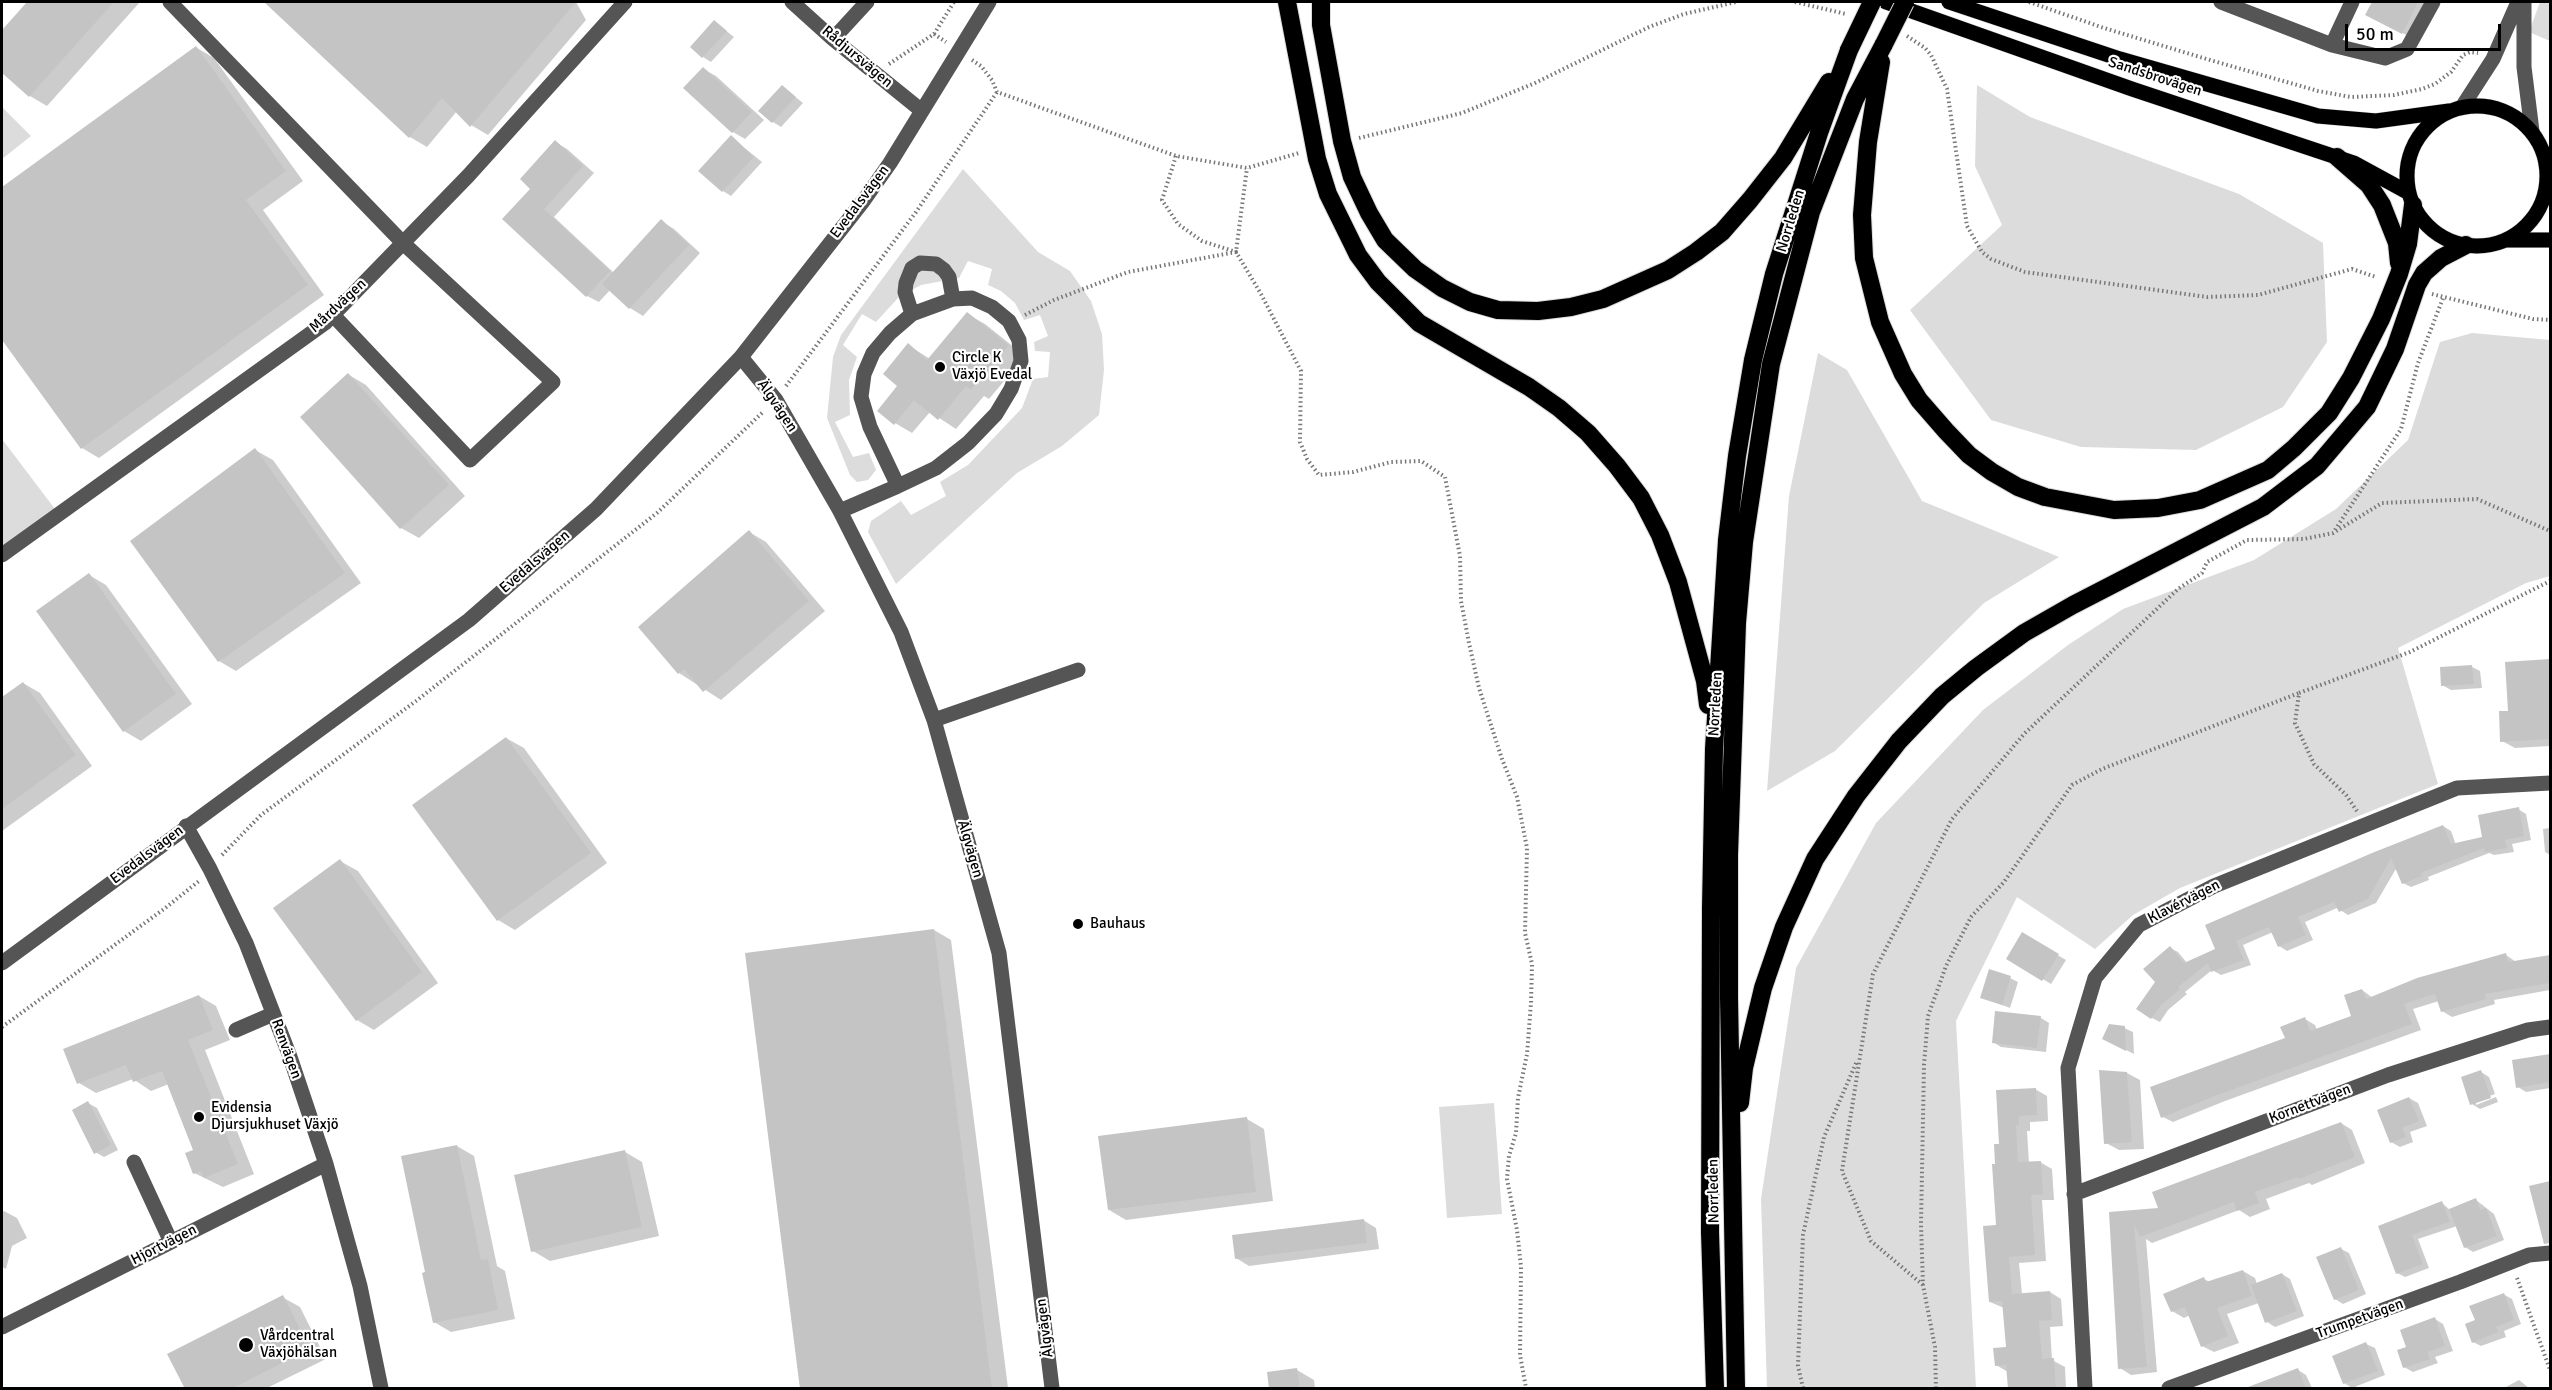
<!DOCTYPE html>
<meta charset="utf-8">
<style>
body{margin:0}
#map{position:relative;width:2552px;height:1390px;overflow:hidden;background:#fff;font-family:Signika,sans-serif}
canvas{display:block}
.frame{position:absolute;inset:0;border:3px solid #000;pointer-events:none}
.scale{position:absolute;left:2345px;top:24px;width:156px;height:27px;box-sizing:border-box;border:3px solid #000;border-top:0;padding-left:8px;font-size:18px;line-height:21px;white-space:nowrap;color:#000;-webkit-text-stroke:4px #fff;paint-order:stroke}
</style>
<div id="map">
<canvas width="2552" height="1390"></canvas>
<div class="frame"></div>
<div class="scale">50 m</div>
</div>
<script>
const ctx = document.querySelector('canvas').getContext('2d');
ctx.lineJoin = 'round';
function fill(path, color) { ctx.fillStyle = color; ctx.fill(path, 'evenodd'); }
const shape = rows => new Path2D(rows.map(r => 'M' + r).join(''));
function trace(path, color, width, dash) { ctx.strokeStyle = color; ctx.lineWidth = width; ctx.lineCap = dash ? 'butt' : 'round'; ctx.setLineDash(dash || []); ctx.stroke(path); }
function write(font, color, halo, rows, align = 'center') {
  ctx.font = font + ' Signika,sans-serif'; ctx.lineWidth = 4.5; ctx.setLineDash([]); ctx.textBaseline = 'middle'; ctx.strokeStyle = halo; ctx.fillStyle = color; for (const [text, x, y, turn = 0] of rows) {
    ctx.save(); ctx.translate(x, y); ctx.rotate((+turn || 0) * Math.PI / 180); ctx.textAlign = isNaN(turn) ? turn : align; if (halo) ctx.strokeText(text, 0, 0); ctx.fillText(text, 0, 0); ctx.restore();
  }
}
fill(shape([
 [2540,2,2550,2,2550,41,2529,32],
 [1977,85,2030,117,2239,194,2323,243,2327,342,2283,407,2196,450,2081,447,1991,420,1910,310,2002,225,1975,166],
 [2,107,31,136,2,159],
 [963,169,1038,252,1070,271,1091,301,1102,334,1104,370,1099,415,1062,446,1017,473,896,584,868,532,871,521,901,501,911,515,946,496,940,482,968,465,1022,408,1033,379,1048,377,1050,352,1035,351,1034,342,1048,336,1040,315,1024,320,1015,303,1001,291,988,285,992,269,968,261,959,278,921,285,899,297,876,322,862,314,843,345,857,357,849,380,850,415,835,422,853,457,869,453,876,470,868,480,857,482,850,475,827,418,833,357,841,335],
 [2472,333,2550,340,2550,576,2526,583,2398,648,2438,784,2180,888,2133,915,2095,949,2017,897,1956,1021,1976,1388,1767,1388,1761,1199,1796,968,1876,823,1983,710,2068,645,2123,609,2254,560,2336,509,2408,440,2440,342],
 [1818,353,1847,370,1922,501,2059,557,1984,603,1835,751,1767,791,1789,496],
 [2,439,58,513,2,555],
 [1494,1103,1502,1214,1447,1218,1439,1107]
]), '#dcdcdc');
fill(shape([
 [29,2,140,2,47,106,30,96,2,71,2,32],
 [266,2,576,2,586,20,488,135,471,125,457,111,427,147,410,137],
 [2373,2,2435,2,2416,40,2367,15],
 [715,22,734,37,711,62,703,57],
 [197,48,214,58,303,181,263,210,324,295,99,458,82,448,2,337,2,189],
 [703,69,716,76,764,120,745,139,733,132],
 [783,87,803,103,781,127,773,122],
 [731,137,762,162,731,196,723,191],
 [555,142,567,149,594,173,554,217,614,273,661,221,674,229,700,253,643,316,630,308,610,290,599,302,587,296,532,189],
 [967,314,985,324,1025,356,989,399,984,396,956,429,930,412,912,433,895,423,899,386,908,345,930,359],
 [349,375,366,385,465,496,419,538,401,528],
 [255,450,273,460,361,583,236,671,219,661],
 [749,532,766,542,825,611,721,700,679,673],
 [89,575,106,585,192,704,141,741,124,731,38,612],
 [2550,661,2550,746,2515,748,2502,741,2510,712,2507,664],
 [2472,667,2480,671,2482,688,2451,690,2442,685],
 [23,683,40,693,92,766,2,831,2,699],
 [506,738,524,748,607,863,515,930,498,920],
 [2518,809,2526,814,2531,840,2512,844,2514,852,2494,855,2489,853,2428,877,2429,880,2411,887,2403,883,2397,867,2376,903,2348,915,2337,908,2305,922,2313,940,2287,951,2279,946,2273,932,2243,945,2251,965,2221,975,2212,970,2185,992,2187,994,2168,1010,2160,1022,2152,1018,2156,981,2170,948,2178,952,2187,963,2217,950,2443,826,2451,831,2456,845,2484,838],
 [2550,828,2550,855,2545,852,2543,829],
 [340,861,358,871,438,983,374,1030,357,1020],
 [934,930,951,940,1008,1388,801,1388],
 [2022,934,2066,960,2051,984,2008,958],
 [2506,955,2516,962,2550,956,2550,990,2494,1000,2495,1004,2452,1017,2442,1011,2439,1001,2413,1009,2421,1030,2225,1101,2173,1122,2163,1117,2287,1039,2305,1019,2315,1025,2317,1030,2353,1016,2362,990,2373,998],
 [2010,978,2018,982,2010,1008,1981,997],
 [199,996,216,1006,230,1040,205,1050,254,1174,223,1187,194,1173,195,1150,169,1084,151,1091,133,1079,96,1093,79,1083],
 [2041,1018,2049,1023,2046,1052,2001,1047,1993,1042],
 [2124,1028,2133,1032,2134,1054,2112,1043],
 [2550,1055,2550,1088,2526,1092,2518,1087,2513,1062],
 [2481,1072,2489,1077,2495,1094,2476,1101,2476,1105,2496,1097,2498,1102,2480,1109,2472,1104],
 [2127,1073,2140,1080,2144,1149,2119,1150,2106,1143],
 [2035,1089,2047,1096,2048,1121,2030,1122,2030,1131,2027,1131,2029,1163,2040,1162,2052,1169,2054,1200,2042,1200,2046,1261,2019,1263,2022,1294,2050,1292,2061,1299,2063,1326,2050,1327,2052,1360,2065,1367,2066,1388,2009,1388,2008,1372,1996,1365,2007,1348,2004,1308,1990,1302,1997,1226,1997,1165,2001,1145],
 [2409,1098,2418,1103,2427,1126,2410,1132,2413,1142,2400,1147,2391,1142],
 [88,1103,97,1108,118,1150,104,1157,95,1152],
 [1247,1119,1264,1129,1273,1201,1126,1220,1109,1210],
 [2341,1123,2352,1130,2365,1163,2312,1185,2309,1183,2266,1199,2270,1209,2250,1217,2239,1210,2152,1243,2146,1239,2157,1372,2131,1375,2120,1368,2111,1213,2160,1209],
 [457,1146,474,1156,497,1266,505,1271,515,1319,451,1332,434,1322,427,1273],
 [625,1152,642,1162,659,1236,550,1261,533,1251],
 [2476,1200,2494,1214,2504,1240,2473,1252,2465,1247,2457,1226,2418,1239,2429,1268,2405,1277,2397,1273,2379,1227,2442,1203,2450,1210],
 [4,1211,17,1218,27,1238,12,1246,6,1269,2,1267,2,1212],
 [1363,1220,1376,1228,1379,1249,1249,1266,1236,1258],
 [2341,1249,2349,1253,2366,1294,2343,1304,2335,1299],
 [2243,1271,2255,1278,2257,1284,2282,1274,2290,1279,2304,1316,2275,1327,2267,1322,2259,1303,2227,1314,2239,1343,2214,1352,2202,1346,2190,1315,2184,1318,2172,1311,2204,1279,2210,1282],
 [2503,1294,2512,1299,2521,1324,2504,1331,2506,1337,2481,1346,2473,1342,2476,1321],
 [282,1297,300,1307,326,1359,267,1388,187,1388],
 [2435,1319,2443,1324,2453,1351,2435,1357,2438,1363,2413,1372,2404,1367],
 [2366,1344,2375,1348,2385,1375,2352,1388,2344,1383],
 [1297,1370,1314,1380,1315,1388,1271,1388],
 [2298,1370,2306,1375,2312,1388,2267,1388],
 [2519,1380,2529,1388,2504,1388]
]), '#0003');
fill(shape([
 [27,2,114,2,29,97,2,73,2,30],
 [264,2,576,2,470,127,442,98,409,138],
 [2372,2,2418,2,2402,34,2365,15],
 [714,20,727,31,702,58,690,47],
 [196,46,286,171,246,200,308,285,81,449,2,340,2,187],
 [703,67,752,112,732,133,683,88],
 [782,85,796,97,772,123,758,111],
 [731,135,754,157,722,192,698,171],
 [555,140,583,166,544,209,610,271,586,297,502,219,530,189,520,179],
 [661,219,689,245,629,309,602,284],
 [967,312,1009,345,971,390,966,386,938,420,914,400,894,425,877,411,897,386,883,374,908,343,927,360],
 [348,373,449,485,400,529,300,417],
 [255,448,345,573,218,662,130,541],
 [749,530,809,601,703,692,684,669,678,674,638,627],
 [89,573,176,694,123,732,36,611],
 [2550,659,2550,739,2500,742,2499,711,2508,711,2505,662],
 [2472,665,2474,684,2441,686,2440,667],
 [23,682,76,755,2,809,2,697],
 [506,737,591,853,497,921,412,805],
 [2519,807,2524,836,2505,840,2507,848,2485,852,2484,848,2421,873,2422,876,2402,884,2391,858,2368,899,2339,912,2334,902,2298,917,2306,935,2278,947,2269,927,2236,941,2244,960,2211,972,2208,963,2178,987,2180,989,2160,1006,2151,1019,2136,1009,2155,982,2143,969,2170,946,2184,963,2215,949,2205,925,2372,853,2443,825,2451,844,2482,837,2478,815],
 [340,859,422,972,356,1021,273,908],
 [934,929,992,1389,800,1389,745,953],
 [2022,932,2059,954,2042,981,2006,959],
 [2506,953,2508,962,2550,955,2550,983,2485,994,2486,999,2441,1012,2435,994,2404,1004,2412,1024,2215,1096,2161,1118,2150,1087,2285,1038,2280,1027,2305,1017,2310,1031,2351,1016,2344,995,2362,989,2366,999,2417,978],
 [1989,969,2011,976,2002,1005,1980,998],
 [199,995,213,1030,188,1040,238,1164,204,1178,201,1171,193,1174,185,1153,193,1150,162,1071,133,1082,126,1065,77,1084,63,1049],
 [1995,1011,2041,1016,2037,1048,1992,1043],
 [2109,1024,2125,1026,2126,1051,2102,1039],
 [2550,1054,2550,1082,2516,1088,2512,1060],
 [2099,1070,2127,1072,2132,1142,2104,1144],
 [2481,1070,2491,1098,2470,1105,2461,1077],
 [2036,1088,2037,1115,2019,1116,2019,1125,2016,1125,2018,1162,2041,1161,2043,1194,2031,1195,2035,1255,2009,1257,2012,1294,2050,1291,2052,1320,2039,1321,2042,1359,2054,1358,2056,1389,2008,1389,2006,1365,1995,1366,1993,1348,2006,1347,2002,1301,1989,1302,1983,1226,1996,1225,1992,1164,1995,1164,1994,1144,1999,1144,1996,1090],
 [2409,1097,2419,1121,2402,1128,2406,1137,2390,1143,2377,1110],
 [88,1101,111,1145,94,1154,72,1110],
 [1247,1117,1256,1192,1108,1210,1098,1136],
 [2341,1122,2355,1157,2299,1179,2298,1177,2255,1192,2259,1203,2237,1211,2234,1202,2140,1237,2134,1225,2147,1367,2118,1369,2109,1212,2158,1208,2152,1192],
 [457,1145,481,1260,488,1259,498,1310,433,1323,422,1273,425,1272,401,1156],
 [625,1150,642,1227,531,1252,514,1175],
 [2550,1181,2550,1243,2544,1244,2529,1186],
 [2476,1198,2480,1210,2486,1208,2497,1236,2464,1248,2449,1209],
 [2442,1201,2450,1222,2412,1235,2423,1264,2396,1274,2378,1226],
 [1364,1219,1367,1243,1235,1259,1232,1235],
 [2341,1247,2359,1290,2334,1300,2316,1257],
 [2243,1270,2252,1296,2217,1308,2228,1336,2201,1347,2185,1307,2171,1312,2163,1294,2204,1277,2206,1282],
 [2282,1273,2297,1311,2265,1323,2251,1285],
 [2504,1293,2514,1320,2496,1327,2498,1332,2472,1343,2465,1324,2475,1320,2469,1306],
 [283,1295,310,1349,231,1389,185,1389,167,1354],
 [2435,1317,2445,1346,2428,1352,2430,1359,2403,1368,2397,1350,2406,1347,2400,1330],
 [2366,1342,2378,1371,2343,1384,2332,1356],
 [1297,1368,1300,1389,1269,1389,1267,1372],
 [2298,1368,2306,1389,2249,1389,2248,1387]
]), '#c4c4c4');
const major = shape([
 [1886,2,2132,89,2354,163,2409,193],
 [1949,2,2120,59,2318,116,2376,121,2449,111],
 '2407 176a70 70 0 1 1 140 0a70 70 0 1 1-140 0Z',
 [2507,240,2550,240]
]);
const highway = shape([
 [1287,2,1317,159,1328,194,1358,255,1378,282,1419,323,1529,387,1559,408,1588,433,1617,466,1641,498,1660,535,1678,582,1705,681,1708,705],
 [1321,2,1321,25,1342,141,1352,177,1369,213,1385,240,1415,269,1442,288,1470,302,1498,310,1538,311,1571,307,1603,299,1668,270,1696,252,1722,232,1750,200,1783,158,1829,82],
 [1881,62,1868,142,1862,215,1864,258,1880,322,1903,374,1919,400,1946,431,1969,455,1992,472,2018,487,2045,497,2114,510,2158,508,2200,500,2268,470,2294,448,2329,413,2351,378,2381,319,2399,274,2408,244,2413,205],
 [2337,157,2369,185,2382,205,2397,243,2399,263],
 [1740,1103,1744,1068,1763,988,1784,927,1815,859,1856,796,1899,741,1942,696,1976,668,2024,633,2073,605,2263,507,2317,466,2367,407,2395,349,2417,285,2424,273,2441,258,2466,245],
 [1715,1388,1710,1232,1711,908,1714,749,1727,540,1737,456,1753,360,1774,274,1819,133,1849,50],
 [1736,1388,1729,998,1729,855,1737,623,1744,542,1771,364,1811,212,1855,99,1884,44]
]);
trace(major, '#dbdbdb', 16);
trace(highway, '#dbdbdb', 20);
trace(shape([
 [1795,2,1846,14],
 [2029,2,2104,28,2210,60,2318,91,2351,97,2394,95,2422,89,2435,84,2451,72,2463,55,2470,52,2478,53],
 [934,34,946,42],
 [1907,36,1925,48,1931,55,1947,89,1967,226,1982,252,1991,259,2025,272,2207,297,2258,295,2352,269,2376,277],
 [972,60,981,66,992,80,997,92,1176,156,1247,168,1299,153],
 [889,64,934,34,954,2],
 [1359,138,1462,113,1535,83,1649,27,1684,14,1736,2],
 [1176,156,1162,200,1178,224,1202,241,1236,252,1261,294,1301,371,1300,442,1307,459,1319,475,1353,472,1391,462,1421,461,1445,477,1460,556,1461,601,1469,643,1479,688,1502,759,1517,797,1527,848,1525,933,1532,964,1531,1003,1527,1054,1518,1098,1516,1133,1509,1156,1507,1179,1517,1230,1521,1267,1520,1355,1526,1388],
 [2432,294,2533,319,2550,320],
 [1025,315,1054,300,1128,272,1236,252,1247,168],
 [786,386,916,212,997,92],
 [2335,530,2401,429,2418,363,2443,298],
 [2357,811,2346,795,2314,764,2295,723,2299,693,2410,652,2550,581],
 [222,855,261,815,416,701,657,513,763,412],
 [2,1027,164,909,199,881],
 [2517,1278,2550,1370],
 [1923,1285,1871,1241,1842,1171,1873,974,1952,819,2024,734,2178,589,2202,573,2207,562,2247,540,2304,539,2333,533,2382,503,2477,499,2550,531],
 [1803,1388,1798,1366,1803,1235,1824,1137,1857,1061],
 [1936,1388,1935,1347,1923,1285,1921,1224,1924,1065,1928,1016,1946,966,1971,917,2004,882,2072,785,2102,769,2299,693]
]), '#777', 4, [1.5, 3]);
trace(shape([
 [170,2,403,243,553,382,470,460,333,315],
 [792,2,833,39,922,111],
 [2221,2,2332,45,2385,58,2407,49,2433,2],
 [2524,2,2524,67,2532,131],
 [833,39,867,2],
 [2332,45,2352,2],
 [2462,107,2493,59,2518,2],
 [912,314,905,292,906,283,912,268,920,263,936,264,944,270,949,277,953,299],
 [741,357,776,400,840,511,901,632,934,720,999,953,1052,1388],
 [840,511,898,486,936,468,968,443,996,414,1011,389,1021,361,1019,340,1009,321,992,307,972,298,953,299,912,314,890,333,873,353,864,374,861,397,870,427,898,486],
 [2,555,325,323,468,176,625,2],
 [934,720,1078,670],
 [186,826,210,869,246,943,289,1054,326,1164,360,1286,381,1388],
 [2,963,469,620,596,509,741,357,864,200,890,163,989,2],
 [236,1030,273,1014],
 [134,1162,171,1242],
 [2074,1194,2388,1075,2528,1030,2550,1027],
 [2,1327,326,1164],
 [2085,1388,2068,1068,2095,978,2139,925,2214,886,2457,788,2550,783],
 [2169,1388,2460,1282,2529,1255,2550,1253]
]), '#555', 15);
trace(major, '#000', 15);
trace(highway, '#000', 18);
const highwayBridge = shape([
 [1884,44,1905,2],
 [1849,50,1872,2]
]);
trace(highwayBridge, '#dbdbdb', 20, []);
trace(highwayBridge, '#000', 18);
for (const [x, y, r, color] of [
 [940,367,6,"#000"],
 [1078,924,6,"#000"],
 [199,1117,6,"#000"],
 [246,1345,8,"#000"]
]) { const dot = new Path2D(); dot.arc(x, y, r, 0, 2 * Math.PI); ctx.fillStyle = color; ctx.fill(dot); trace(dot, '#fff', 2); }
write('15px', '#000', '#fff', [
 ["Rådjursvägen",857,57,40],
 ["Sandsbrovägen",2155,77,18],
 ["Evedalsvägen",860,202,-53],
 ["Norrleden",1791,221,-73],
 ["Mårdvägen",338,306,-43],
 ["Älgvägen",777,406,56],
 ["Evedalsvägen",535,562,-41],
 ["Norrleden",1716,704,-87],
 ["Älgvägen",970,849,74],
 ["Evedalsvägen",147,855,-37],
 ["Klavérvägen",2184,902,-27],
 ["Renvägen",286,1049,70],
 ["Kornettvägen",2310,1104,-21],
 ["Norrleden",1714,1191,-91],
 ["Hjortvägen",164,1245,-27],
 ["Trumpetvägen",2360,1319,-20],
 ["Älgvägen",1045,1328,-97]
]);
write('15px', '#000', '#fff', [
 ["Circle K",952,358],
 ["Växjö Evedal",952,375],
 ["Bauhaus",1090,924],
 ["Evidensia",211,1108],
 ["Djursjukhuset Växjö",211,1125],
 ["Vårdcentral",260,1336],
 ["Växjöhälsan",260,1353]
], 'left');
</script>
